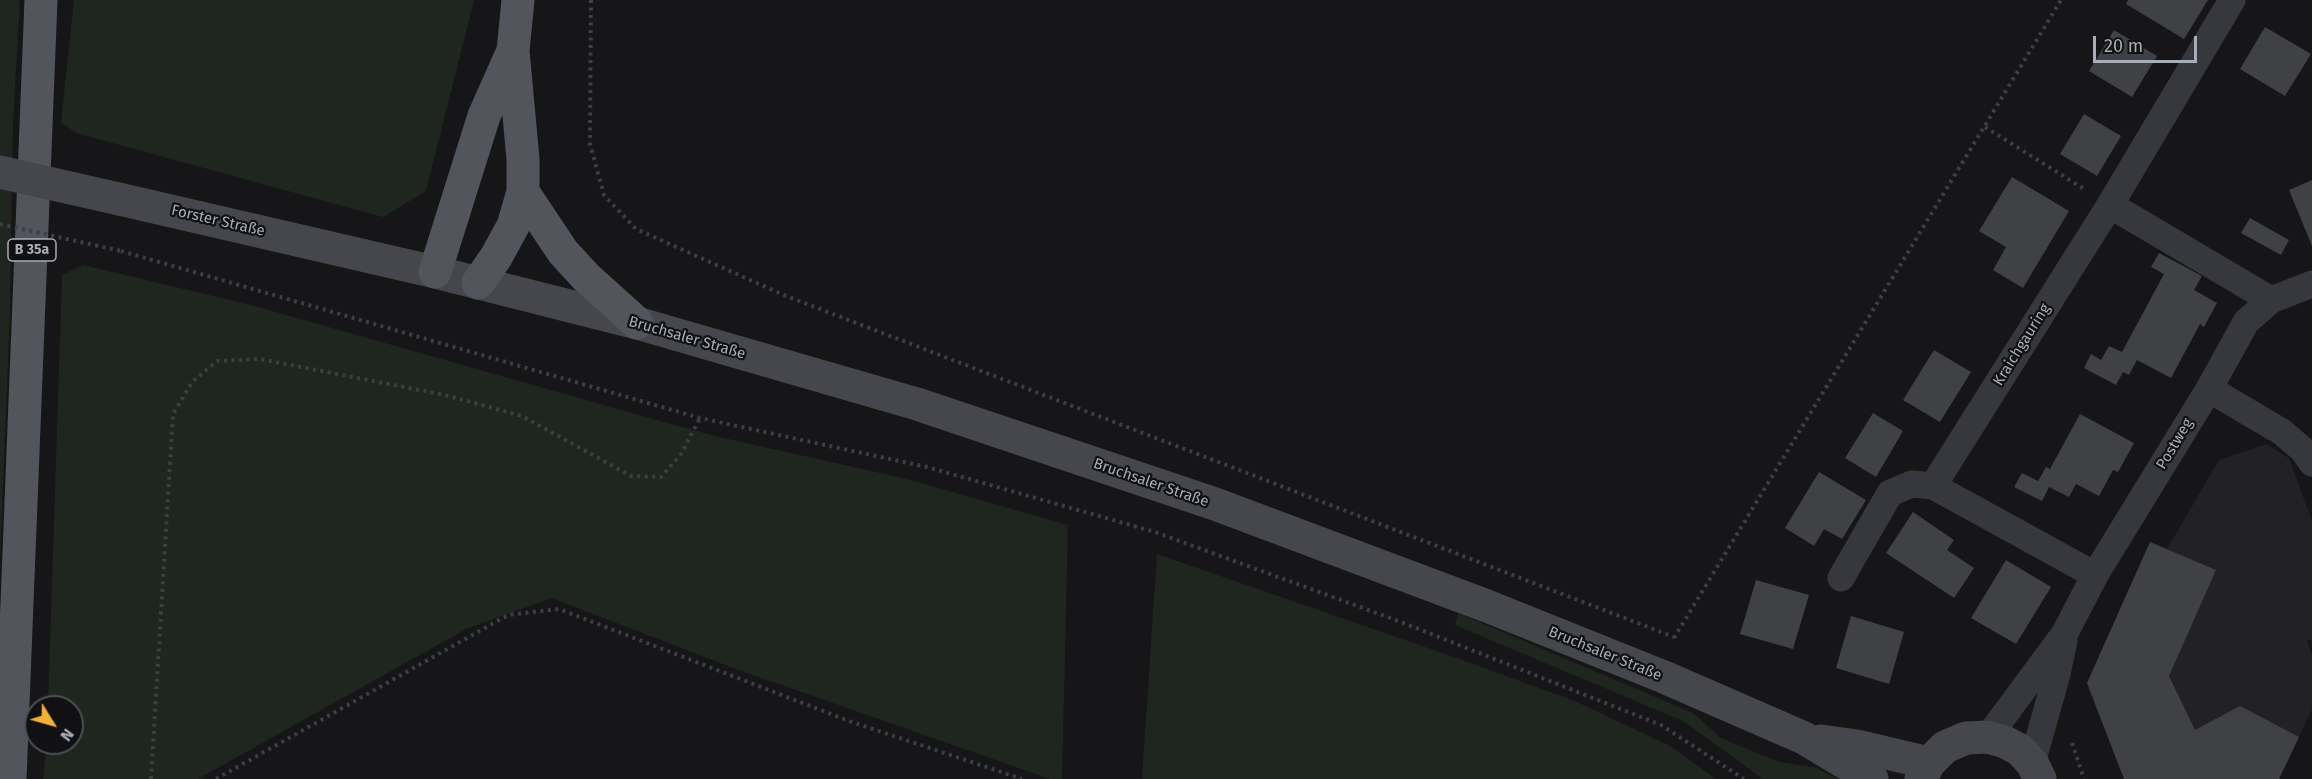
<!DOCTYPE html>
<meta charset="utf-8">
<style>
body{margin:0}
#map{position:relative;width:2312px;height:779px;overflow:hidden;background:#161618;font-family:"Fira Sans",sans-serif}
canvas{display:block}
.north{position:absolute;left:24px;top:695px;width:60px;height:60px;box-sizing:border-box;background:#111113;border:2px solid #4d4f55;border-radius:50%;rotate:127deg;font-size:16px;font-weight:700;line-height:24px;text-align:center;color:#a8adb8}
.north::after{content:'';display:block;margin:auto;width:21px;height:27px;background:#f2b134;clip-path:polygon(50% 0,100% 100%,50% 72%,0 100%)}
.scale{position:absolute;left:2093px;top:36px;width:104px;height:27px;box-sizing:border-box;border:3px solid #a8adb8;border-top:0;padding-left:8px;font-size:18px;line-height:21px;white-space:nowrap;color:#a8adb8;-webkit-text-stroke:4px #111113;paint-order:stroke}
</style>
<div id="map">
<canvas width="2312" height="779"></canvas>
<div class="north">N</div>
<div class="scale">20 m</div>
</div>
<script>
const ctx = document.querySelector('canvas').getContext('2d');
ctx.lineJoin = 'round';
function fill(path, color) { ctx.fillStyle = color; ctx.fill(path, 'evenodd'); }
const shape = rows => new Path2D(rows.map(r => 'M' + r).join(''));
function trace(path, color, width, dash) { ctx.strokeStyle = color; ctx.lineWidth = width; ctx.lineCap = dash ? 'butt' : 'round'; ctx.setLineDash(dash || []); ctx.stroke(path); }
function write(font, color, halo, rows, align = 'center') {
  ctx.font = font + ' "Fira Sans",sans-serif'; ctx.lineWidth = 4.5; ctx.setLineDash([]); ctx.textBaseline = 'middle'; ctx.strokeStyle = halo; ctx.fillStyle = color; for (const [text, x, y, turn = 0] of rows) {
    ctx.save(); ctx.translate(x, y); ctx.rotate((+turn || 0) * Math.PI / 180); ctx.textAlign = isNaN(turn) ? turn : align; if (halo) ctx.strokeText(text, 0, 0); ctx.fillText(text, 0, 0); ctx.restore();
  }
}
fill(shape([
 [2266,444,2289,458,2312,521,2312,639,2307,641,2312,655,2312,709,2279,779,2124,779,2087,683,2150,542,2167,549,2219,460]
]), '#222225');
fill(shape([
 [0,0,20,0,13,123,10,311,0,561],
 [74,0,474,0,426,191,383,217,76,133,61,122],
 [83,265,251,305,660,421,715,436,907,479,1068,525,1062,779,1050,779,733,668,552,598,466,629,198,779,43,779,47,743,72,743,72,707,48,707,62,275],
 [1157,554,1457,658,1577,702,1670,746,1716,779,1142,779],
 [1458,613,1693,713,1721,738,1779,762,1814,767,1838,779,1763,779,1683,721,1455,625]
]), '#1e261f');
fill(shape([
 [2128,0,2208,0,2184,39,2126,4],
 [2265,27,2311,54,2285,96,2240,69],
 [2114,30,2157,56,2132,97,2089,71],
 [2084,114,2121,136,2097,176,2060,154],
 [2012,177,2069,211,2023,288,1993,270,2006,247,1979,231],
 [2312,180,2312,246,2289,190],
 [2250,218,2289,240,2281,255,2241,233],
 [2159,253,2202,276,2194,290,2217,303,2204,327,2200,324,2171,378,2137,360,2129,375,2123,372,2116,385,2084,368,2091,354,2101,360,2109,346,2122,352,2164,274,2151,267],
 [1934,350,1971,372,1940,422,1903,400],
 [1873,413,1903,431,1876,477,1845,458],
 [2080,414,2134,443,2118,472,2113,470,2099,496,2076,484,2069,497,2049,487,2042,501,2014,487,2022,473,2038,481,2046,467,2050,469],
 [1819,472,1866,500,1842,539,1824,529,1814,546,1785,528],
 [1913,512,1954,540,1947,550,1974,568,1954,598,1886,553],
 [2150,542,2216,570,2169,676,2195,730,2240,706,2299,737,2279,779,2124,779,2087,683],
 [2006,560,2051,587,2016,644,1971,618],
 [1756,580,1809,595,1793,649,1740,634],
 [1851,616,1904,632,1889,684,1836,668]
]), '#404145');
trace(shape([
 [591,0,590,144,604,195,636,229,786,296,1674,637],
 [1985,127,2084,189],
 [121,251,700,418,927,467,1155,532,1401,622,1661,725,1744,779],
 [1674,638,2061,0],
 [2072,743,2084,779],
 [151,779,173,414,192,382,217,361,260,359,445,395,522,416,631,476,661,477,681,454,700,418],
 [216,779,508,615,559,609,849,721,1022,779]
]), '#3d3f44', 4, [3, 4.5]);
trace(shape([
 [2110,205,2232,0],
 [2209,389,2282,432,2303,450,2312,463],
 [2095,575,1933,486,2110,205,2271,300],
 [1841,578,1890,493,1912,484,1933,486],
 [1988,737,2065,633,2095,575,2209,389,2246,322,2271,300,2312,284],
 [2032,763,2057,674,2064,641]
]), '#37383d', 27);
trace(shape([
 [119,199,435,272,637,323,917,404,1215,504,1487,606,1664,677,1804,738,1872,779],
 [1821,741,1857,746,1929,763],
 [1921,779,1929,763,1945,747,1966,738,1988,737,2005,742,2020,750,2032,763,2040,779]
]), '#45474d', 33);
trace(shape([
 [523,192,563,252,586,277,637,323],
 [435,272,484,116,512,53],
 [478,283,496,257,513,226,523,192,523,159,513,51,518,0],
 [10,779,41,0]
]), '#53555c', 33);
trace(shape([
 [0,224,121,251]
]), '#3d3f44', 4, [3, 4.5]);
trace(shape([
 [0,172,119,199]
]), '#45474d', 33);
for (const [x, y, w] of [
 [32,250,48]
]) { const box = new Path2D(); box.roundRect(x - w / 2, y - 11, w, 22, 4.5); ctx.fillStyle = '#111113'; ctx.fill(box); trace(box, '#a8adb8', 1.5); }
write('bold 14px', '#a8adb8', null, [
 ["B 35a",32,250]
]);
write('15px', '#a8adb8', '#111113', [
 ["Forster Straße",218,221,13],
 ["Bruchsaler Straße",687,338,16],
 ["Kraichgauring",2022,345,-58],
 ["Postweg",2175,444,-59],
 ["Bruchsaler Straße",1151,483,19],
 ["Bruchsaler Straße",1605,654,22]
]);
</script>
